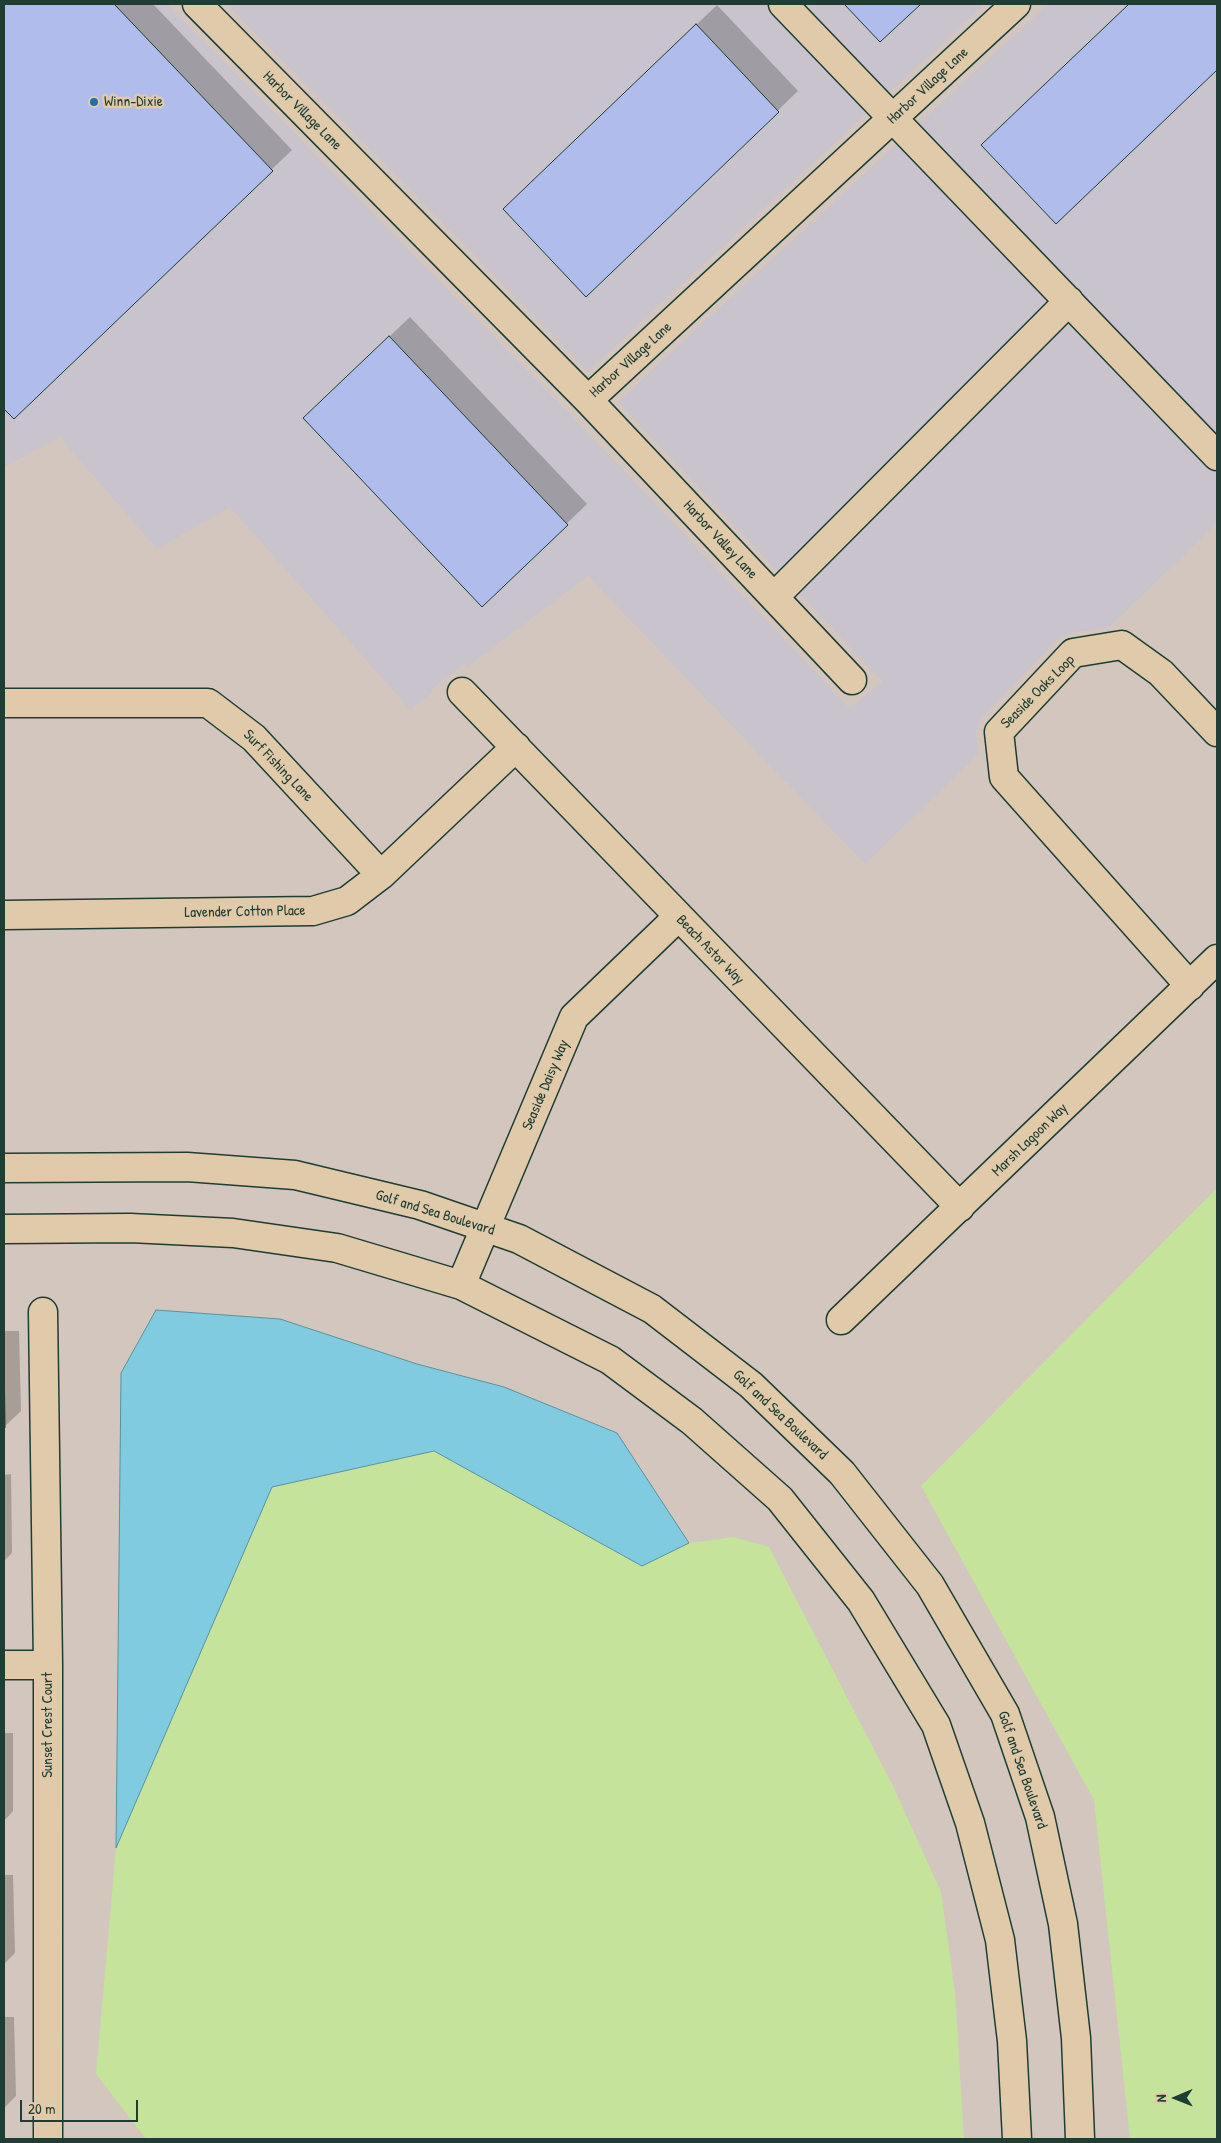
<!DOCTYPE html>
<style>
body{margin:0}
#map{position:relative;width:1221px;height:2143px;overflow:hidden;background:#d2c6be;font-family:"Patrick Hand",sans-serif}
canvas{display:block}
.frame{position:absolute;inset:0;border:5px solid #1f3d34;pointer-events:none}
.north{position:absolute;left:1151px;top:2073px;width:50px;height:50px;-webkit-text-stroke:4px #e1caaa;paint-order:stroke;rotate:269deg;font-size:14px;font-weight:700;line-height:20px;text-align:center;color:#1f3d34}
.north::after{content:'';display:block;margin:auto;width:18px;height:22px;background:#1f3d34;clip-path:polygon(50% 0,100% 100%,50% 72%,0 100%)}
.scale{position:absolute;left:20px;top:2100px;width:118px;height:22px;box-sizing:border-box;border:2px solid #1f3d34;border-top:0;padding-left:6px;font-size:15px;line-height:18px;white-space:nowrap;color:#1f3d34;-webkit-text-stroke:4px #e1caaa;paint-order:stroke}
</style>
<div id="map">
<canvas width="1221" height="2143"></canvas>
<div class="frame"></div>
<div class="north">N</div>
<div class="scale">20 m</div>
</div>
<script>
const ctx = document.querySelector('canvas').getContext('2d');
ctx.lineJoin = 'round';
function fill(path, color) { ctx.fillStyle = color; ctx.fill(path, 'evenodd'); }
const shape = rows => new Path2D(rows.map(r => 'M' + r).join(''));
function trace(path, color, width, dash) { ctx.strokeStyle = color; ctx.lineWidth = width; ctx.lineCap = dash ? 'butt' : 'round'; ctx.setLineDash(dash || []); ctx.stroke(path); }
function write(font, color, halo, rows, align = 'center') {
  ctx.font = font + ' "Patrick Hand",sans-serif'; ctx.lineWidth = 5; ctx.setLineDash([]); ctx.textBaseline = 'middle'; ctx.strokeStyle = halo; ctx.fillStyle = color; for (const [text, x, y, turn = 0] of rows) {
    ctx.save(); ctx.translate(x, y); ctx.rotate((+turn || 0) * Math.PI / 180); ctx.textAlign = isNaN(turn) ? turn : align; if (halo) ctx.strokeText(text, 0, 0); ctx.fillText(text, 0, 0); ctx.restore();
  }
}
fill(shape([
 [4,4,167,4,570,414,849,708,883,682,618,402,1048,4,1217,4,1217,523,1109,627,1069,633,1056,640,981,719,976,734,978,754,865,864,588,576,468,666,465,663,431,689,433,692,410,709,230,507,157,549,60,437,4,467],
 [227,4,985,4,588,371]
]), '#c8c3cc');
fill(shape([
 [1217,1188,1217,2139,1130,2139,1094,1800,921,1486],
 [434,1451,642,1566,689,1543,733,1537,769,1547,893,1786,941,1892,955,1992,964,2139,146,2139,96,2074,116,1848,272,1487]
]), '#c5e39b');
const water = shape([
 [156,1310,280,1319,417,1364,504,1387,617,1433,689,1543,642,1566,434,1451,272,1487,116,1848,121,1373,156,1310]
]);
fill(water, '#81cbe1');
trace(water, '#5a929c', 1);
fill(shape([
 [4,4,153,4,292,150,14,417,4,407],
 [845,4,919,4,880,41],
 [1130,4,1217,4,1217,68,1056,222,1003,125],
 [717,5,798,91,586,295,525,189],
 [410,317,587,504,482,605,325,398],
 [4,1331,19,1331,21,1411,4,1427],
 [11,1474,12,1553,4,1561,4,1475],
 [4,1733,13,1733,13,1811,4,1821],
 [4,1875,13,1875,15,1953,4,1964],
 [4,2017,14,2017,16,2096,4,2108]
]), '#0003');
const building = shape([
 [4,4,114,4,273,171,14,419,4,409,4,4],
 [844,4,921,4,880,42,844,4],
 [1129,4,1217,4,1217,70,1056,224,981,145,1129,4],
 [696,24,779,112,586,297,503,209,696,24],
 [389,336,568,525,482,607,303,418,389,336],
 [4,1346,5,1428,4,1428,4,1346]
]);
fill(building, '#afbcec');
trace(building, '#1f3d34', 1);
const minor = shape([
 [197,4,588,400,1016,4],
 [783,4,1217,456],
 [588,400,852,680],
 [774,597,1069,301],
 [462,692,960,1207],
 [4,703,208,703,254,738,381,875],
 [4,915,313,911,347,901,381,875,516,747],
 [1190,986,1004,777,999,732,1073,653,1122,645,1161,673,1217,732],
 [4,1168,187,1167,295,1175,420,1205,519,1239,652,1309,751,1385,842,1473,930,1585,1005,1714,1040,1817,1063,1924,1076,2038,1080,2139],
 [4,1229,130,1228,233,1233,337,1248,461,1285,610,1360,692,1421,780,1499,861,1601,936,1725,970,1823,1000,1940,1012,2041,1017,2139],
 [461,1285,574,1017,678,917],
 [43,1312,48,1665,48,2139],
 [841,1320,1217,959],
 [4,1665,48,1665]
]);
trace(minor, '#1f3d34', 31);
trace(minor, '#e1caaa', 28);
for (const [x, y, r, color] of [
 [94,102,5,"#1f6fb2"]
]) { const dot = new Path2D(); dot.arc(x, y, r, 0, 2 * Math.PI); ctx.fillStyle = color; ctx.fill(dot); trace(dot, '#e1caaa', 2); }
write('15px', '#1f3d34', '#e1caaa', [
 ["Harbor Village Lane",928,86,-43],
 ["Harbor Village Lane",302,111,45],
 ["Harbor Village Lane",631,360,-42],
 ["Harbor Valley Lane",720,540,47],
 ["Seaside Oaks Loop",1038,692,-45],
 ["Surf Fishing Lane",278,766,46],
 ["Lavender Cotton Place",245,912,-1],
 ["Beach Astor Way",710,950,46],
 ["Seaside Daisy Way",546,1085,-67],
 ["Marsh Lagoon Way",1030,1140,-44],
 ["Golf and Sea Boulevard",435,1213,17],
 ["Golf and Sea Boulevard",780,1415,43],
 ["Sunset Crest Court",48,1725,-90],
 ["Golf and Sea Boulevard",1022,1770,71]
]);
write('15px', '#1f3d34', '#e1caaa', [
 ["Winn-Dixie",104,102]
], 'left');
</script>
